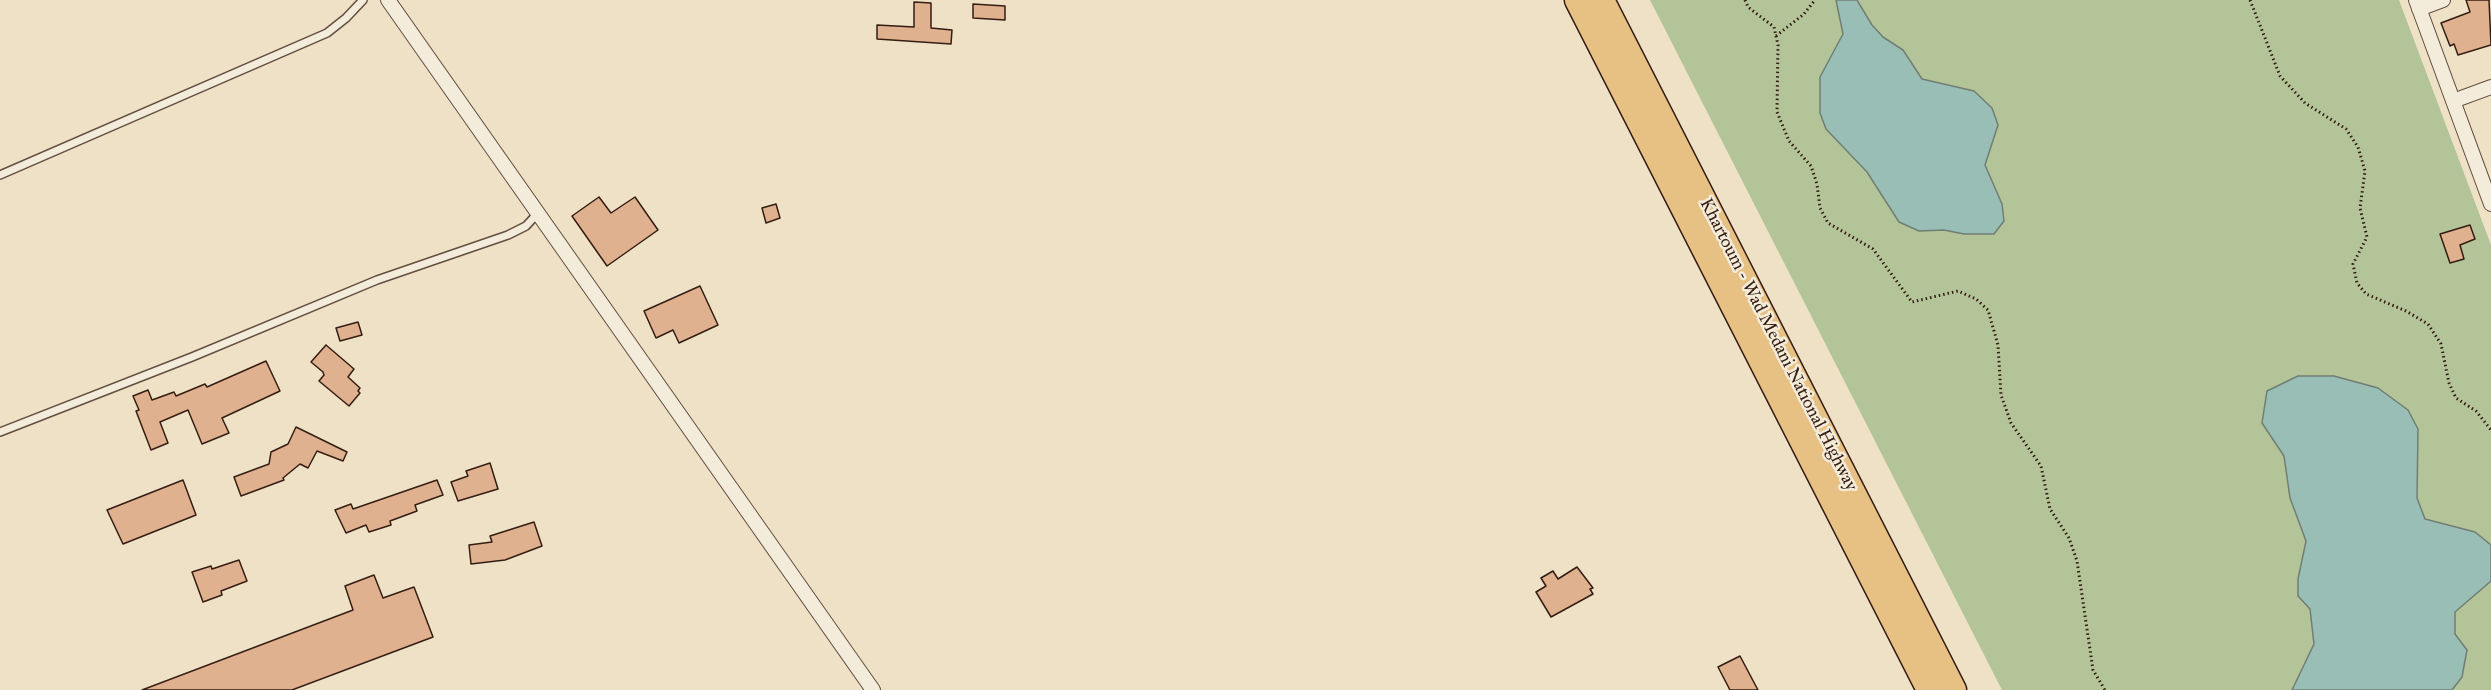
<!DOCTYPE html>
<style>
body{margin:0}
canvas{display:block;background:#eee1c6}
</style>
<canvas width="2491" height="690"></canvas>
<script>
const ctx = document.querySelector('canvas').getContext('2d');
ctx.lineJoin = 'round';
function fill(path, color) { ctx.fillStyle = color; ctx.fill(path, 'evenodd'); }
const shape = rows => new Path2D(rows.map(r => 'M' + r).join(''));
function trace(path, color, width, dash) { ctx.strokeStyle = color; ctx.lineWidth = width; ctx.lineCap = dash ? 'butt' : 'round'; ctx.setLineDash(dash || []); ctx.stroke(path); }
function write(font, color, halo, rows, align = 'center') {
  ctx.font = font + ' "IM FELL Great Primer",serif'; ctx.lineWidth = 5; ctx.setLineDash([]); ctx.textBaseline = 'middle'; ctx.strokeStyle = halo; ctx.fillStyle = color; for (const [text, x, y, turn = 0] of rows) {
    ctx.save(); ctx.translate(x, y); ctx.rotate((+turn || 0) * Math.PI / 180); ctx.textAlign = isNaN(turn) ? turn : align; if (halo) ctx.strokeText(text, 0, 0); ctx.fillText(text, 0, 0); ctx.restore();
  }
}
fill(shape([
 [1650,0,2399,0,2491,245,2491,690,2002,690]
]), '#b3c499');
const water = shape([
 [1836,0,1857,0,1872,25,1883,37,1903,50,1922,79,1974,91,1992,108,1998,125,1985,165,2002,204,2004,221,1994,234,1964,234,1944,230,1919,231,1899,222,1867,172,1826,129,1820,113,1820,77,1843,34,1836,0],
 [2298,376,2334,376,2378,388,2408,410,2418,429,2417,498,2425,519,2475,532,2491,545,2491,581,2455,612,2455,634,2467,650,2462,677,2452,690,2292,690,2314,644,2310,609,2298,596,2298,579,2306,541,2290,498,2284,456,2262,423,2267,391,2298,376]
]);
fill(water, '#99beb5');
trace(water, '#717e74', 1.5);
const building = shape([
 [2466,0,2489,0,2491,45,2458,55,2454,44,2450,46,2441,23,2470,12,2466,0],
 [914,2,931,3,931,28,952,30,951,44,877,39,877,25,914,27,914,2],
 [973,4,1005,6,1005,20,973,18,973,4],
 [599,197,611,213,635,197,658,230,607,266,572,216,599,197],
 [776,204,780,218,766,223,762,208,776,204],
 [2470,225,2475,239,2460,245,2464,259,2450,263,2440,234,2470,225],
 [700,286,718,325,679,343,673,330,656,338,644,311,700,286],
 [358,322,362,335,340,341,336,328,358,322],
 [326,345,354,369,348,377,360,388,358,391,360,393,349,406,319,381,324,375,323,372,311,362,326,345],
 [266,361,280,391,222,418,229,433,202,444,188,410,160,422,168,443,151,450,136,411,139,410,133,396,148,390,152,400,174,392,176,396,205,384,207,387,266,361],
 [296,427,347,452,343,461,317,451,308,468,300,464,283,478,284,480,241,496,234,477,269,464,271,452,288,444,296,427],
 [490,463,498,489,458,501,451,482,468,476,466,471,490,463],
 [183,480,196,515,123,544,107,510,183,480],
 [437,480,443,495,415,505,417,511,390,521,391,525,369,532,366,525,346,533,335,510,351,504,353,509,437,480],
 [534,522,542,546,505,560,471,564,469,545,492,542,490,536,534,522],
 [239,560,247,581,221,591,222,595,203,602,192,572,211,566,212,569,239,560],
 [1577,567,1593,588,1590,589,1593,594,1551,617,1536,592,1546,586,1541,578,1553,571,1558,579,1577,567],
 [374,575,383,598,414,587,433,637,292,690,142,690,353,610,345,586,374,575],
 [1740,656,1758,690,1730,690,1718,667,1740,656]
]);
fill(building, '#dfb18f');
trace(building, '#351d13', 1.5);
const service = shape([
 [0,175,327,33,346,18,363,0],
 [0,432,192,357,377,280,508,235,526,226,538,213]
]);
const minor = shape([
 [388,0,873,690],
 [2416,0,2491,204],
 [2419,9,2443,0],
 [2453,101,2491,87]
]);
const trunk = shape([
 [1577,0,1929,690],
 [1602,0,1954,690]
]);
trace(service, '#634e40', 10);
trace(minor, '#634e40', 16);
trace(trunk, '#351d13', 27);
trace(shape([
 [1745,0,1748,7,1774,27,1778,45,1777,112,1789,141,1811,166,1817,184,1820,208,1828,223,1873,249,1912,302,1958,291,1976,299,1988,310,1998,345,2001,395,2011,423,2041,466,2050,509,2069,538,2077,561,2093,670,2105,690],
 [2250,0,2280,76,2305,103,2346,129,2358,147,2365,171,2360,208,2367,237,2353,264,2357,283,2366,294,2406,311,2428,324,2441,344,2449,383,2456,398,2476,411,2491,430],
 [1776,36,1804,14,1815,0]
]), '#351d13', 3, [1.5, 3]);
trace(service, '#f4ecda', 7);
trace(minor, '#f4ecda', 14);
trace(trunk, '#e7c083', 24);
write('18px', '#351d13', '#f4ecda', [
 ["Khartoum - Wad Medani National Highway",1778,345,63]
]);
</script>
